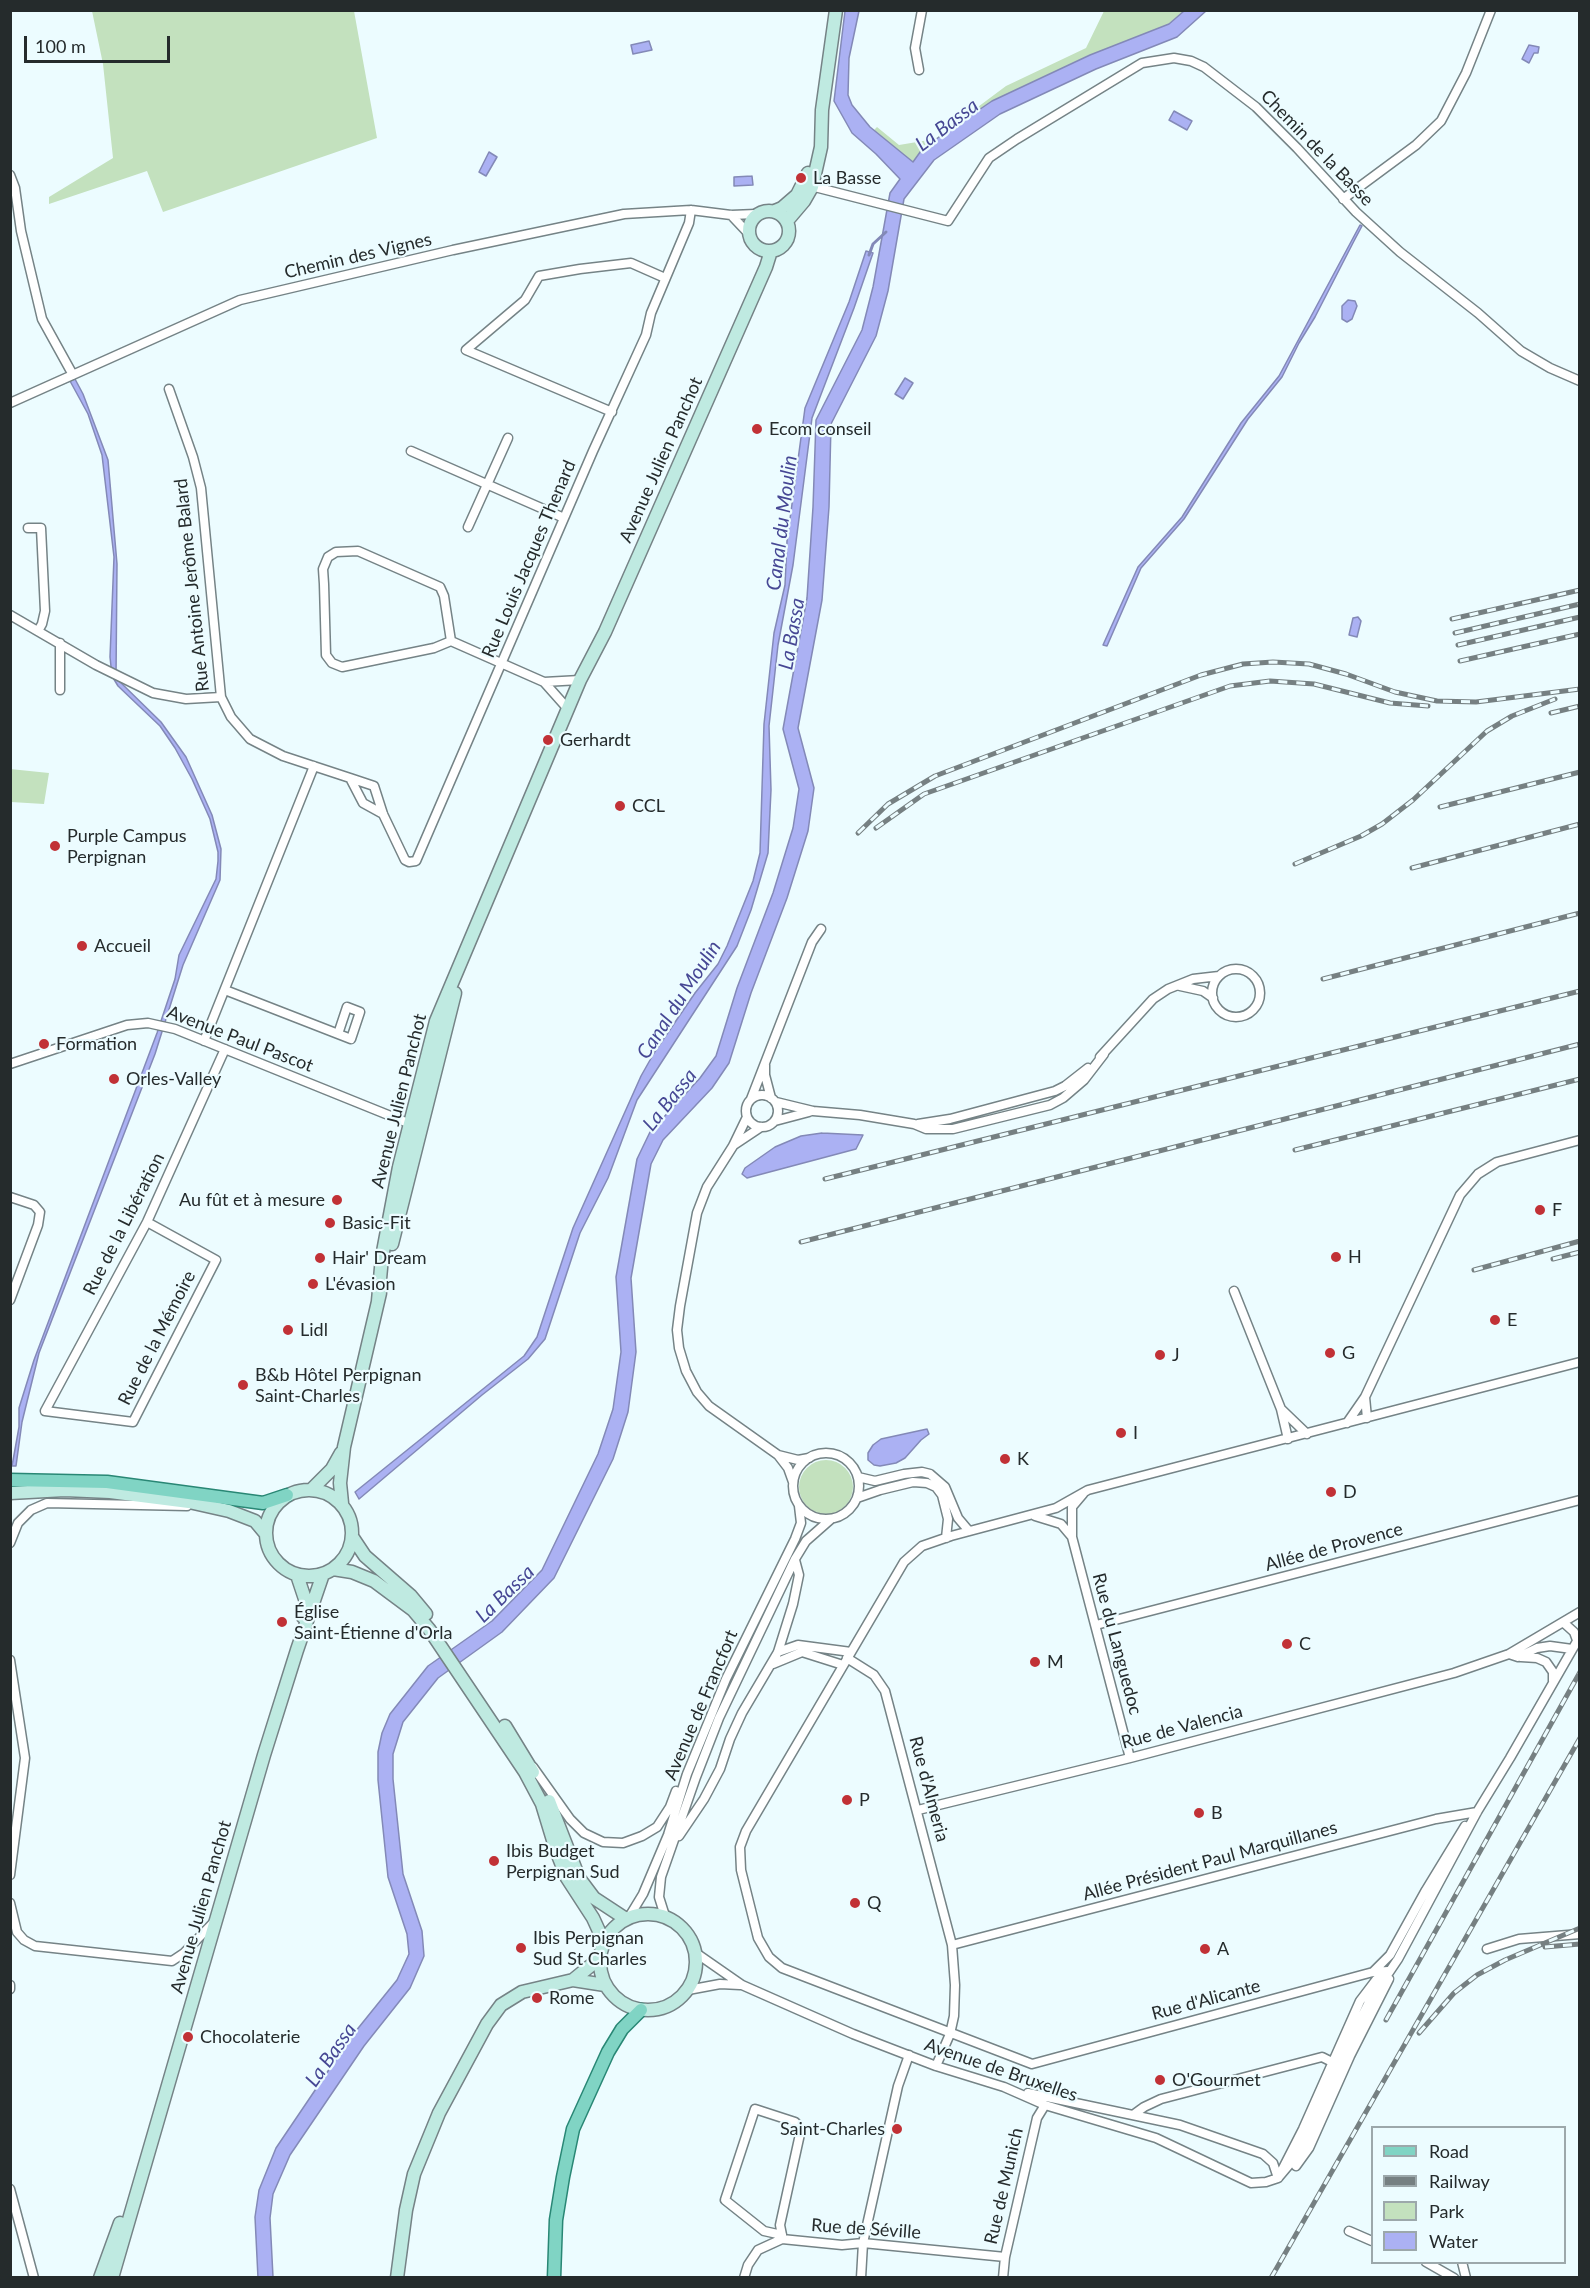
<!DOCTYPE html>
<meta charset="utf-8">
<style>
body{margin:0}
#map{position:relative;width:1590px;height:2288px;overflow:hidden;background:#ecfcff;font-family:Lato,sans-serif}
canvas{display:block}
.frame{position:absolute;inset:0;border:12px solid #252b2c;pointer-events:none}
.legend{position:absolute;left:1371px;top:2126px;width:195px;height:138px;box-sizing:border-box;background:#ecfcff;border:2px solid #9ca8ab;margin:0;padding:8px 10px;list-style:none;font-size:18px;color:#252b2c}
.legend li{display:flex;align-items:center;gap:12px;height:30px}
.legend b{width:30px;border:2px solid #9ca8ab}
.scale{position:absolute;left:24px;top:36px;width:146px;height:27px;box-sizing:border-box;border:3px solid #252b2c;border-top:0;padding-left:8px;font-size:18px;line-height:21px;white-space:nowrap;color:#252b2c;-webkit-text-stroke:4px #ecfcff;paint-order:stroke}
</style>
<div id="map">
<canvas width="1590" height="2288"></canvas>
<div class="frame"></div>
<ul class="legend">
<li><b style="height:8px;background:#80d4c4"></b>Road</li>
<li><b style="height:8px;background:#768082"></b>Railway</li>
<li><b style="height:16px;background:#c3e1be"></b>Park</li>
<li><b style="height:16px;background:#abb1f3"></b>Water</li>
</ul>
<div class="scale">100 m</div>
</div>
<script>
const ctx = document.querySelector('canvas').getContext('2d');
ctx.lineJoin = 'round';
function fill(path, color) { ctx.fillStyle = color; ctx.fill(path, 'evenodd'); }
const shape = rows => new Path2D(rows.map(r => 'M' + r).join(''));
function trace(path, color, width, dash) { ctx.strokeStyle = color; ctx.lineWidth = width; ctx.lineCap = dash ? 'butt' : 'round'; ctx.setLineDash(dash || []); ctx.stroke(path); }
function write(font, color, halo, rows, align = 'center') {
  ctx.font = font + ' Lato,sans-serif'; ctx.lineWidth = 4.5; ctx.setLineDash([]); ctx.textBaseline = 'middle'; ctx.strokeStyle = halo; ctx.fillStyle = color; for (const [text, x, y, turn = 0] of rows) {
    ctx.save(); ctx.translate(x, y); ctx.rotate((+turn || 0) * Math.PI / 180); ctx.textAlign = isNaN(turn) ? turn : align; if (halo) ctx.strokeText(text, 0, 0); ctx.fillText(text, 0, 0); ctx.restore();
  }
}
fill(shape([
 [92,11,354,11,377,138,163,212,147,171,49,204,49,197,113,158,103,64],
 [1104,11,1184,11,1169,24,1090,55,923,148,913,163,874,130,877,127,899,145,935,139,1006,86,1086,48],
 [10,769,49,773,44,804,11,802],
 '799 1487a27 27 0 1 1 54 0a27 27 0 1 1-54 0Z'
]), '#c3e1be');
const water = shape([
 [845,11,859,11,849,58,848,95,852,105,870,127,913,162,923,148,992,101,1090,55,1169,24,1184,11,1206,11,1177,37,1096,69,1000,114,934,160,904,199,888,291,876,336,831,424,829,507,822,600,798,728,814,788,808,831,787,898,751,993,729,1063,712,1088,663,1140,651,1164,631,1278,636,1352,628,1412,613,1459,554,1578,502,1632,438,1678,403,1722,393,1754,393,1779,403,1874,422,1931,424,1956,410,1988,364,2046,290,2155,273,2194,270,2218,273,2277,258,2278,255,2217,259,2190,276,2148,351,2037,397,1980,409,1954,407,1934,388,1877,378,1780,378,1752,382,1733,390,1714,428,1666,492,1621,542,1570,598,1454,613,1409,621,1352,616,1277,637,1159,650,1132,700,1078,716,1056,737,988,773,893,793,828,799,789,783,729,807,598,813,507,816,420,862,330,873,287,890,193,900,179,876,154,852,133,834,101,845,11],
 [649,41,652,50,633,54,631,45,649,41],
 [1529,45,1539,47,1538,53,1534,53,1529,63,1522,59,1529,45],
 [1174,111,1192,121,1187,130,1169,120,1174,111],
 [489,152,497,157,486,176,479,172,489,152],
 [752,176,753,185,734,186,734,177,752,176],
 [1360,225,1362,226,1354,241,1315,317,1299,343,1282,377,1248,419,1184,519,1141,568,1107,646,1103,645,1138,567,1182,517,1241,423,1279,376,1360,225],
 [866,251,873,253,854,308,812,418,793,565,778,645,769,726,771,790,768,853,751,910,737,946,637,1100,608,1178,580,1233,545,1339,528,1359,482,1395,359,1499,355,1492,524,1356,537,1337,573,1228,641,1076,654,1053,695,993,718,964,727,946,753,881,760,853,764,724,774,633,785,585,787,541,805,408,849,302,866,251],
 [1348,300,1355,301,1357,306,1352,319,1347,322,1342,319,1342,306,1348,300],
 [905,378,913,383,903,399,895,394,905,378],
 [75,379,83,394,108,460,117,564,116,678,161,722,186,757,212,815,221,849,220,880,183,965,155,1054,39,1353,22,1422,16,1466,12,1466,19,1427,19,1408,34,1360,157,1033,175,979,179,955,216,879,218,861,218,852,210,819,192,779,175,748,160,726,118,686,112,676,110,657,114,557,102,455,88,414,70,381,42,392,75,379],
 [1358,617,1361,621,1357,637,1349,635,1353,618,1358,617],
 [822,1133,863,1135,856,1149,747,1178,742,1174,745,1168,775,1147,801,1136,822,1133],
 [927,1429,929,1434,921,1440,905,1458,896,1463,880,1466,874,1465,868,1460,868,1453,873,1445,881,1439,927,1429]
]);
fill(water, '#abb1f3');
trace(water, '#8389b7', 1.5);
trace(shape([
 [869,255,873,244,886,232]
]), '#8389b7', 3);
const street = shape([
 [919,70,915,48,922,10],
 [10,175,15,188,21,231,42,319,73,375],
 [807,185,948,221,989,158,1017,139,1142,63,1174,58,1191,61,1204,67,1256,107,1297,148,1356,212,1400,252,1478,313,1521,351,1550,368,1580,381],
 [1343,199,1416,145,1441,121,1466,73,1491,10],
 [731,215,748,233],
 [169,389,193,457,201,488,221,697,231,717,250,739,283,756,350,778],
 [10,403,240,300,453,250,624,214,691,210,731,215,756,214],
 [612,412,466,350,525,300,539,276,580,269,631,263,665,278],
 [411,451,564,518],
 [468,527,508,438],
 [28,528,41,528,45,611,42,624,38,631],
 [10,615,96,665,153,693,186,699,221,697],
 [451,641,444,596,440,587,358,551,336,552,328,557,323,569,324,584,326,655,332,663,342,667,434,648,451,641,544,682,568,709],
 [60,643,60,690],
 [544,682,580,680],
 [383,814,363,803,350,778,374,786,383,814,405,860,409,862,416,861,593,451,646,335,651,313,689,223,691,210],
 '1212 993a24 24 0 1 1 48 0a24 24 0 1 1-48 0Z',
 [1180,986,1203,991,1213,998],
 [225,990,351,1039,360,1012,347,1007,338,1034],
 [204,1041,314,766],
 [1100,1057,1153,999,1168,989,1193,979,1219,976],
 [10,1064,127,1025,148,1023,175,1029,413,1125],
 [765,1065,765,1075,771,1098],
 '746 1111a16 16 0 1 1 32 0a16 16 0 1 1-32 0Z',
 [751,1099,812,942,821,929],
 [776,1102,813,1111,860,1115,914,1124,926,1129,953,1129,1050,1105,1063,1098,1084,1080,1104,1054],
 [747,1117,733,1146,707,1187,697,1213,680,1306,677,1330,679,1348,686,1371,697,1392,709,1406,778,1455,798,1460,809,1458],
 [775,1121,809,1112],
 [918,1124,950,1119,1055,1091,1065,1086,1088,1068],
 [734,1145,761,1127],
 [10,1197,34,1205,40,1212,38,1225,10,1300],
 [147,1222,216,1260,133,1422,45,1411,147,1222,225,1049],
 [1234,1291,1281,1409],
 [1365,1397,1460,1195,1478,1174,1497,1162,1580,1140],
 [1347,1423,1365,1397,1367,1418],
 [1288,1439,1281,1409,1307,1434],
 '793 1486a33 33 0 1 1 66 0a33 33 0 1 1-66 0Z',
 [778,1455,788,1468,793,1482],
 [858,1477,875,1481,904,1474,922,1472,930,1474,945,1487,958,1518,969,1531],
 [857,1498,880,1490,913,1482,927,1483,936,1487,942,1495,948,1519,946,1538],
 [1035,1516,1061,1524,1072,1537,1072,1507,1083,1494],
 [1072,1537,1130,1758],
 [10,1543,18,1523,31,1510,47,1503,187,1506],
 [1564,1623,1574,1632,1577,1640],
 [1096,1625,1580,1500],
 [778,1652,798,1645,851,1652],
 [1509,1654,1518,1657,1537,1648,1550,1646,1572,1649],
 [1521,1657,1537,1658,1546,1662,1553,1672,1553,1681],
 [847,1658,874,1675,885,1691,952,1945,955,1985,954,2016,950,2034,936,2066],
 [10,1660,25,1758,10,1875],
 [773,1664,802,1652,843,1665],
 [533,1767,570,1819,584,1833,603,1842,623,1843,642,1836,657,1827,670,1807,676,1791],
 [918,1810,1130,1758,1454,1673,1509,1654,1580,1612],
 [679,1836,704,1799,720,1769,730,1739,742,1713,778,1652,793,1604,799,1575,795,1560],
 [10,1903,17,1932,24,1940,35,1946,172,1961,184,1953,214,1922],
 [665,1916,659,1897,661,1877,696,1777,719,1718,795,1559,806,1541,831,1519],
 [629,1917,643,1894,668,1835,687,1774,726,1679,795,1539,801,1523,799,1506],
 [952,1945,1436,1819,1477,1812],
 [1487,1949,1519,1939,1580,1934],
 [696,1953,742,1985,853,2034,936,2066,1004,2087,1045,2105,1156,2138,1251,2183,1266,2182,1278,2178,1294,2159,1314,2122,1345,2050,1369,2002,1398,1959,1477,1812,1510,1758,1580,1636],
 [1388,1971,1373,1972,1032,2064,782,1968,769,1957,758,1938,741,1870,740,1847,746,1831,904,1562,922,1546,951,1536,1056,1508,1088,1490,1580,1362],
 [1373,1972,1390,1955,1426,1890,1465,1826],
 [10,1985,10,1989],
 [688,1990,720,1984,740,1985],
 [1028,2093,1180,2125,1263,2154,1273,2163,1278,2178],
 [1133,2115,1144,2107,1161,2099,1322,2057,1332,2062],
 [1296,2166,1309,2148,1350,2056,1389,1979],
 [1282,2170,1303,2129,1360,2001,1376,1980,1385,1973],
 [10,2189,34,2278],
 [1349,2231,1372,2241],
 [782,2235,764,2231,725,2200,755,2109,795,2122,799,2126,800,2134,780,2225,782,2235,782,2239],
 [1426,2262,1454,2278],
 [1462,2262,1466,2278],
 [744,2278,748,2265,758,2250,782,2239,842,2245,863,2243,1005,2257],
 [861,2278,863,2243,898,2086,909,2055],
 [1003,2278,1005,2257,1037,2118,1045,2105]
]);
const secondary = shape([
 '749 231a20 20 0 1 1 40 0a20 20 0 1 1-40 0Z',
 [775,211,782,208,797,195,808,173],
 [787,221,804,201,812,187,821,147,822,110,836,10],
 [392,1244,455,993],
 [378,1301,382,1257,399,1167,436,1021,580,680,605,632,766,267,771,251],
 [312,1489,332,1469,341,1453],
 '266 1533a43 43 0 1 1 86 0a43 43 0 1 1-86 0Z',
 [10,1493,65,1490,110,1492,189,1502,229,1511,255,1521,265,1533],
 [342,1503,340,1483,344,1447,380,1293],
 [353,1538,365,1556,411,1596,426,1614],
 [333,1569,352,1572,374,1581,413,1610,429,1629,525,1772,542,1804,556,1850,567,1878,593,1918,604,1942],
 [297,1575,306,1602,303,1617],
 [505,1726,533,1772],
 [549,1801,579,1878,594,1898,626,1919],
 '600 1962a48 48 0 1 1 96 0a48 48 0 1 1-96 0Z',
 [573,1980,600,1958],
 [100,2278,120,2223],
 [112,2278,264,1755,297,1650,323,1574],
 [397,2278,406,2210,414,2174,439,2113,487,2024,501,2005,522,1992,573,1980,605,1985]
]);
const primary = shape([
 [10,1480,107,1482,263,1503,287,1495],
 [554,2278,556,2220,563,2177,573,2129,608,2052,622,2029,641,2010]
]);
trace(street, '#758386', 11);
trace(secondary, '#758386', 15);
trace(primary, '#298775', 15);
trace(street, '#fff', 8);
trace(secondary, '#bfeae1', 12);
trace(primary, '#80d4c4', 12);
const rail = shape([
 [1452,619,1580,590],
 [1455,633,1580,604],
 [1458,645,1580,617],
 [1460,661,1580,634],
 [1551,713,1580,706],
 [1440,807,1580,772],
 [876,828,924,794,1230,686,1270,681,1314,684,1390,703,1428,706],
 [858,833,888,804,935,776,1201,675,1243,664,1273,662,1309,664,1346,674,1395,692,1437,701,1476,702,1580,689],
 [1295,864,1361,836,1382,824,1413,800,1487,731,1512,716,1555,699],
 [1412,868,1580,824],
 [1323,979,1580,913],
 [1295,1150,1580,1079],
 [825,1179,1580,991],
 [801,1242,1580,1044],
 [1553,1259,1580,1252],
 [1474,1270,1580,1241],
 [1545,1947,1580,1944],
 [1386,2020,1580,1672],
 [1419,2033,1454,1993,1477,1975,1505,1960,1580,1928],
 [1271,2278,1580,1738]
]);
trace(rail, '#768082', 5);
trace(rail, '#ecfcff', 3, [9]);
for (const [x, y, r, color] of [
 [801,178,6,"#c13136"],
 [757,429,6,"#c13136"],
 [548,740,6,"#c13136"],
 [620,806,6,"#c13136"],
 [55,846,6,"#c13136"],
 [82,946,6,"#c13136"],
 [44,1044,6,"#c13136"],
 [114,1079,6,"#c13136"],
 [337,1200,6,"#c13136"],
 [1540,1210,6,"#c13136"],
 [330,1223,6,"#c13136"],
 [1336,1257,6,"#c13136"],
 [320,1258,6,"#c13136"],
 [313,1284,6,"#c13136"],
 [1495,1320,6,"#c13136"],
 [288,1330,6,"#c13136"],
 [1330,1353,6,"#c13136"],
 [1160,1355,6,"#c13136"],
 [243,1385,6,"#c13136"],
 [1121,1433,6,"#c13136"],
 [1005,1459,6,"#c13136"],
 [1331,1492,6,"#c13136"],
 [282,1622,6,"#c13136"],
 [1287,1644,6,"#c13136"],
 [1035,1662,6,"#c13136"],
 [847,1800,6,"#c13136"],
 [1199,1813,6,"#c13136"],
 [494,1861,6,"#c13136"],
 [855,1903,6,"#c13136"],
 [521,1948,6,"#c13136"],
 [1205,1949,6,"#c13136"],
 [537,1998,6,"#c13136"],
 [188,2037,6,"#c13136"],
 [1160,2080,6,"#c13136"],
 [897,2129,6,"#c13136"]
]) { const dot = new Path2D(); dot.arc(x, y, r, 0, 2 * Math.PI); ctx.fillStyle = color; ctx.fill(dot); trace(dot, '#ecfcff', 2); }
write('18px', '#252b2c', '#ecfcff', [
 ["Chemin de la Basse",1317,148,46],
 ["Chemin des Vignes",358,256,-13],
 ["Avenue Julien Panchot",661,460,-66],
 ["Rue Louis Jacques Thenard",529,559,-67],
 ["Rue Antoine Jerôme Balard",192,585,-96],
 ["Avenue Paul Pascot",240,1039,21],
 ["Avenue Julien Panchot",399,1101,-76],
 ["Rue de la Libération",124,1224,-63],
 ["Rue de la Mémoire",157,1338,-63],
 ["Allée de Provence",1334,1547,-15],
 ["Rue du Languedoc",1117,1644,75],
 ["Avenue de Francfort",701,1705,-67],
 ["Rue de Valencia",1182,1727,-15],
 ["Rue d'Almeria",929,1789,75],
 ["Allée Président Paul Marquillanes",1210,1861,-15],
 ["Avenue Julien Panchot",201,1907,-74],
 ["Rue d'Alicante",1206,2000,-15],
 ["Avenue de Bruxelles",1001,2070,19],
 ["Rue de Munich",1004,2186,-77],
 ["Rue de Séville",866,2229,4]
]);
write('18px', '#252b2c', '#ecfcff', [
 ["La Basse",813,178],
 ["Ecom conseil",769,429],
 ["Gerhardt",560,740],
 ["CCL",632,806],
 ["Purple Campus",67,836],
 ["Perpignan",67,857],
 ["Accueil",94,946],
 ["Formation",56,1044],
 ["Orles-Valley",126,1079],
 ["Au fût et à mesure",325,1200,"right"],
 ["F",1552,1210],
 ["Basic-Fit",342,1223],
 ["H",1348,1257],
 ["Hair' Dream",332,1258],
 ["L'évasion",325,1284],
 ["E",1507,1320],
 ["Lidl",300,1330],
 ["G",1342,1353],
 ["J",1172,1355],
 ["B&b Hôtel Perpignan",255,1375],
 ["Saint-Charles",255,1396],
 ["I",1133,1433],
 ["K",1017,1459],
 ["D",1343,1492],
 ["Église",294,1612],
 ["Saint-Étienne d'Orla",294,1633],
 ["C",1299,1644],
 ["M",1047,1662],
 ["P",859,1800],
 ["B",1211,1813],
 ["Ibis Budget",506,1851],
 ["Perpignan Sud",506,1872],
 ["Q",867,1903],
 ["Ibis Perpignan",533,1938],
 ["Sud St Charles",533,1959],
 ["A",1217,1949],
 ["Rome",549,1998],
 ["Chocolaterie",200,2037],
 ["O'Gourmet",1172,2080],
 ["Saint-Charles",885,2129,"right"]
], 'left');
write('italic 20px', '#464794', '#ecfcff', [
 ["La Bassa",947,125,-37],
 ["Canal du Moulin",782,523,-83],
 ["La Bassa",792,634,-80],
 ["Canal du Moulin",679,1000,-57],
 ["La Bassa",670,1100,-51],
 ["La Bassa",505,1594,-44],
 ["La Bassa",331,2055,-55]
]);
</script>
